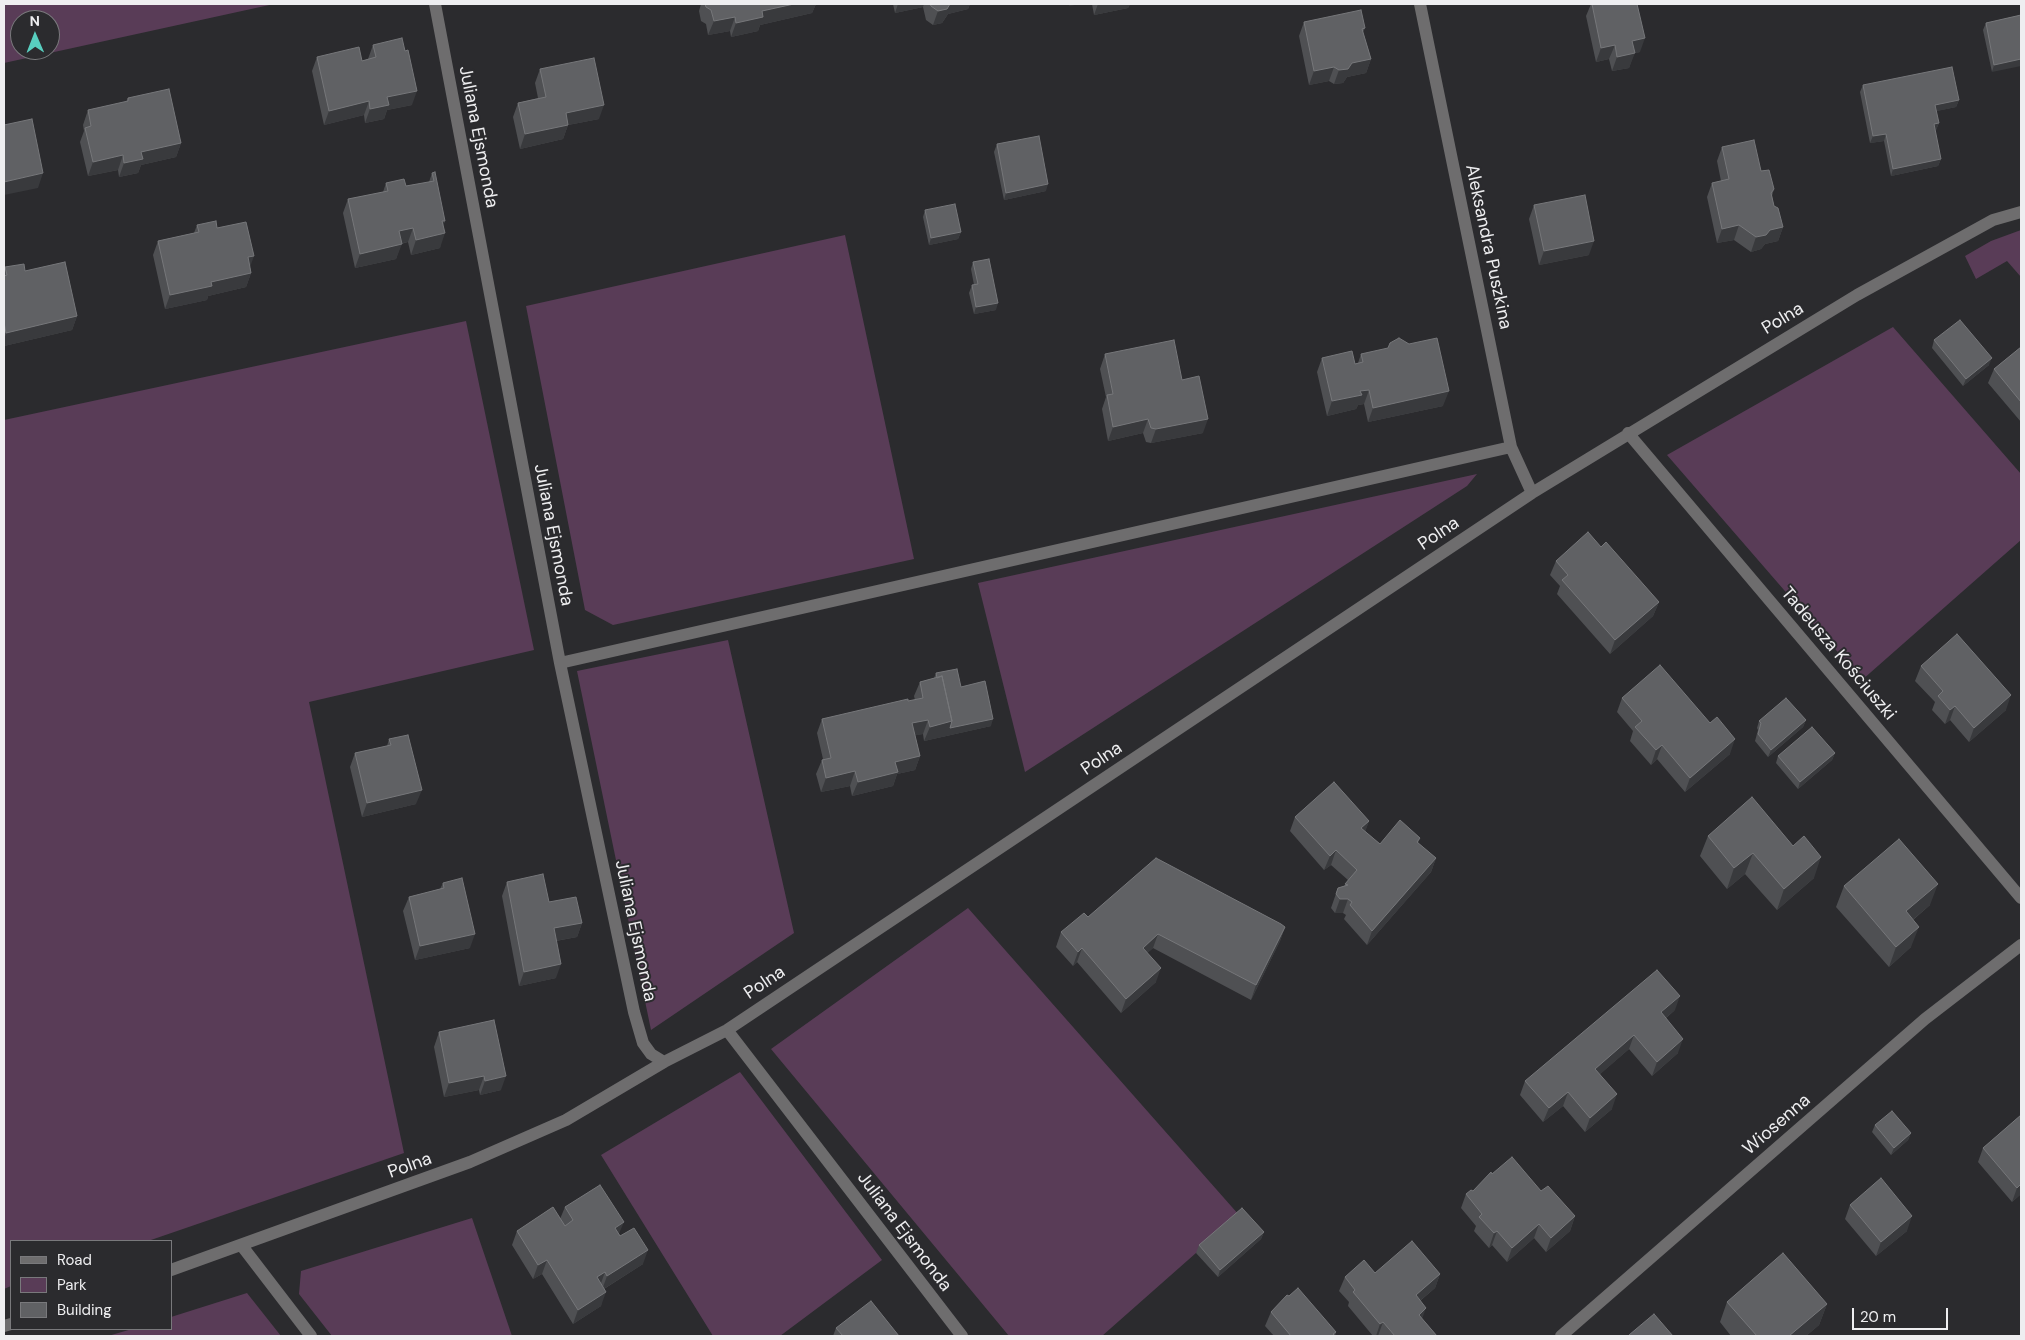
<!DOCTYPE html>
<meta charset="utf-8">
<style>
body{margin:0}
#map{position:relative;width:2025px;height:1340px;overflow:hidden;background:#2b2b2e;font-family:"DM Sans",sans-serif}
canvas{display:block}
.frame{position:absolute;inset:0;border:5px solid #eeeef0;pointer-events:none}
.legend{position:absolute;left:10px;top:1240px;width:162px;height:90px;box-sizing:border-box;background:#2b2b2e;border:1px solid #79797c;margin:0;padding:6px 9px;list-style:none;font-size:15px;color:#eeeef0}
.legend li{display:flex;align-items:center;gap:10px;height:25px}
.legend b{width:25px;border:1px solid #79797c}
.north{position:absolute;left:10px;top:10px;width:50px;height:50px;box-sizing:border-box;background:#2b2b2e;border:1px solid #79797c;border-radius:50%;rotate:359deg;font-size:14px;font-weight:700;line-height:20px;text-align:center;color:#eeeef0}
.north::after{content:'';display:block;margin:auto;width:18px;height:22px;background:#58cebf;clip-path:polygon(50% 0,100% 100%,50% 72%,0 100%)}
.scale{position:absolute;left:1852px;top:1308px;width:96px;height:22px;box-sizing:border-box;border:2px solid #eeeef0;border-top:0;padding-left:6px;font-size:15px;line-height:18px;white-space:nowrap;color:#eeeef0;-webkit-text-stroke:4px #2b2b2e;paint-order:stroke}
</style>
<div id="map">
<canvas width="2025" height="1340"></canvas>
<div class="frame"></div>
<ul class="legend">
<li><b style="height:6px;background:#6e6d6e"></b>Road</li>
<li><b style="height:14px;background:#593c57"></b>Park</li>
<li><b style="height:14px;background:#606164"></b>Building</li>
</ul>
<div class="north">N</div>
<div class="scale">20 m</div>
</div>
<script>
const ctx = document.querySelector('canvas').getContext('2d');
ctx.lineJoin = 'round';
function fill(path, color) { ctx.fillStyle = color; ctx.fill(path, 'evenodd'); }
const shape = rows => new Path2D(rows.map(r => 'M' + r).join(''));
function trace(path, color, width, dash) { ctx.strokeStyle = color; ctx.lineWidth = width; ctx.lineCap = dash ? 'butt' : 'round'; ctx.setLineDash(dash || []); ctx.stroke(path); }
function write(font, color, halo, rows, align = 'center') {
  ctx.font = font + ' "DM Sans",sans-serif'; ctx.lineWidth = 4; ctx.setLineDash([]); ctx.textBaseline = 'middle'; ctx.strokeStyle = halo; ctx.fillStyle = color; for (const [text, x, y, turn = 0] of rows) {
    ctx.save(); ctx.translate(x, y); ctx.rotate((+turn || 0) * Math.PI / 180); ctx.textAlign = isNaN(turn) ? turn : align; if (halo) ctx.strokeText(text, 0, 0); ctx.fillText(text, 0, 0); ctx.restore();
  }
}
fill(shape([
 [4,4,274,4,4,63],
 [20,20,50,20,50,50,20,50],
 [2021,230,2021,277,2007,261,1976,279,1965,256,1991,241],
 [845,235,914,559,613,625,585,610,526,306],
 [466,321,534,650,309,702,404,1153,148,1241,11,1241,11,1286,4,1289,4,420],
 [1893,327,2021,474,2021,540,1862,680,1667,455],
 [1477,474,1467,486,1025,772,978,583],
 [728,640,794,933,651,1030,577,671],
 [968,908,1239,1215,1102,1336,1009,1336,771,1049],
 [740,1072,882,1260,780,1336,713,1336,601,1155],
 [472,1218,512,1336,332,1336,299,1294,301,1271],
 [247,1293,281,1336,108,1336,132,1329,171,1329,171,1317]
]), '#593c57');
trace(shape([
 [435,4,560,663,634,1012,643,1043,651,1054,664,1062],
 [1420,4,1511,447,1532,493],
 [1628,433,2021,898],
 [560,663,1511,447],
 [727,1030,962,1336],
 [242,1246,311,1336],
 [171,1270,470,1162,566,1120,664,1062,727,1030,1532,493,1857,295,1993,220,2021,212],
 [4,1326,11,1324],
 [1561,1336,1925,1019,2021,945]
]), '#6e6d6e', 12);
fill(shape([
 [701,4,816,4,812,13,760,25,758,31,731,37,730,31,708,35,706,24,701,21,699,11],
 [893,4,970,4,968,9,948,14,942,23,933,25,926,20,923,7,895,13],
 [1092,4,1130,4,1128,8,1094,15],
 [1591,4,1592,4,1640,52,1634,53,1629,68,1612,71,1609,59,1596,62,1586,16],
 [2021,15,1992,72,1983,30,1986,23],
 [1304,22,1365,28,1363,32,1371,59,1366,73,1347,77,1343,83,1334,84,1329,81,1309,85,1299,36],
 [373,45,412,105,387,110,384,119,365,123,364,115,324,125,312,71,317,57,362,61,368,59],
 [540,69,599,119,568,125,563,139,520,149,513,117,518,103,538,98,535,83],
 [1863,85,1959,100,1956,107,1936,111,1939,123,1936,130,1935,130,1941,159,1938,166,1891,176,1884,141,1870,143,1860,92],
 [128,98,181,143,176,157,141,165,138,173,119,177,118,170,88,176,80,142,84,131,83,125,88,110,126,102],
 [997,144,1046,191,1004,200,994,152],
 [1722,147,1761,171,1774,189,1772,196,1774,206,1783,227,1778,241,1765,244,1761,249,1751,252,1734,240,1717,243,1707,197,1712,183,1721,181,1717,161],
 [432,173,445,221,443,226,440,248,411,255,408,242,401,244,396,259,355,268,343,213,348,199,383,192,386,183,406,186,429,182],
 [1534,205,1589,255,1539,265,1529,219],
 [925,210,961,232,958,239,929,245,923,217],
 [197,225,217,228,250,267,251,273,246,287,208,296,207,300,165,309,153,255,158,241,194,233],
 [973,262,996,310,974,314,969,293,972,285,974,285,971,269],
 [5,267,25,271,77,316,72,330,4,346,4,272],
 [1934,340,1989,365,1963,386,1932,348],
 [2021,347,2021,422,1988,383,1994,369],
 [1105,354,1182,380,1203,433,1151,443,1146,442,1143,433,1108,441,1102,409,1106,397,1100,369],
 [1361,354,1443,406,1368,422,1364,404,1358,405,1356,409,1327,416,1317,372,1322,358,1355,364,1358,363],
 [1601,547,1659,602,1653,616,1610,654,1557,594,1560,586,1550,575,1556,561],
 [1921,666,2006,710,1969,742,1950,720,1945,724,1932,710,1935,702,1915,681],
 [936,673,961,687,991,726,924,741,923,734,915,735,920,756,915,770,897,774,893,786,852,796,850,786,821,792,816,774,822,760,823,759,817,733,822,719,915,700,914,696,920,682,934,678],
 [1622,698,1730,754,1685,792,1657,759,1651,765,1630,741,1633,731,1617,712],
 [1806,720,1803,727,1768,757,1755,741,1758,730,1757,728,1759,721],
 [389,739,416,804,362,817,350,767,355,753,387,746],
 [1835,753,1832,760,1798,789,1776,763,1778,756],
 [1295,817,1369,821,1365,831,1380,844,1420,838,1418,843,1436,858,1431,872,1367,945,1344,919,1346,915,1343,913,1335,913,1331,908,1338,888,1344,886,1348,880,1331,865,1324,870,1290,831],
 [1708,836,1814,878,1777,910,1745,874,1727,889,1700,856],
 [507,882,549,902,582,923,577,937,556,941,556,978,519,986,502,896],
 [443,883,470,948,415,960,403,911,409,897,440,889],
 [1844,886,1930,905,1913,920,1911,947,1889,967,1836,907],
 [1088,917,1285,927,1280,941,1251,1000,1153,948,1147,953,1156,982,1121,1013,1077,962,1073,966,1056,947,1061,932],
 [1675,1010,1666,1018,1678,1053,1652,1076,1629,1049,1600,1074,1612,1109,1585,1132,1563,1106,1543,1122,1520,1095,1525,1081],
 [439,1032,501,1090,480,1095,479,1090,444,1097,434,1047],
 [2021,1115,2021,1194,2012,1202,1978,1162,1983,1148],
 [1875,1125,1911,1133,1908,1140,1891,1155,1872,1132],
 [1492,1174,1541,1191,1575,1216,1570,1231,1546,1252,1534,1238,1507,1262,1492,1245,1489,1248,1474,1231,1476,1226,1461,1208,1466,1194,1473,1191],
 [1850,1205,1907,1231,1876,1256,1845,1219],
 [565,1207,619,1234,643,1264,604,1289,601,1306,573,1324,542,1274,533,1279,512,1245,517,1231,560,1219],
 [1264,1232,1261,1239,1218,1277,1196,1253,1199,1245],
 [1375,1273,1440,1274,1435,1288,1420,1301,1422,1319,1437,1336,1373,1336,1348,1306,1349,1302,1339,1291,1345,1277],
 [1727,1302,1827,1304,1819,1325,1806,1336,1731,1336,1720,1322],
 [1271,1312,1336,1332,1335,1336,1274,1336,1265,1326],
 [836,1328,899,1336,833,1336]
]), '#4f5053');
fill(shape([
 [794,4,816,4,812,13,760,25,758,31,731,37,736,23,762,11],
 [898,4,924,4,923,7,895,13],
 [950,4,970,4,968,9,948,14,942,23,933,25,938,11],
 [1070,4,1081,4,1069,6],
 [1098,4,1130,4,1128,8,1094,15],
 [735,17,730,31,708,35,714,21],
 [1645,38,1640,52,1627,55,1632,41],
 [1615,45,1609,59,1596,62,1601,48],
 [1635,53,1629,68,1612,71,1617,57],
 [1371,59,1366,73,1347,77,1343,83,1334,84,1339,70,1352,63],
 [2021,59,2021,66,1992,72,1994,65],
 [1334,67,1329,81,1309,85,1314,71],
 [417,91,412,105,387,110,384,119,365,123,370,109,387,97],
 [1959,100,1956,107,1933,112,1935,105],
 [369,101,364,115,324,125,329,111],
 [604,105,599,119,568,125,563,139,520,149,525,134,566,113],
 [1939,123,1936,130,1931,131,1934,124],
 [1886,134,1884,141,1870,143,1873,136],
 [181,143,176,157,141,165,138,173,119,177,124,163,141,152],
 [123,155,118,170,88,176,93,162],
 [1941,159,1938,166,1891,176,1893,169],
 [43,173,38,188,4,195,4,182],
 [1048,184,1046,191,1004,200,1006,193],
 [442,221,445,221,440,235,445,233,440,248,411,255,416,240],
 [1739,225,1734,240,1717,243,1722,229],
 [1783,227,1778,241,1765,244,1761,249,1751,252,1756,237,1770,230],
 [413,228,408,242,393,245,399,231],
 [961,232,958,239,929,245,931,238],
 [1594,241,1589,255,1539,265,1544,251],
 [402,244,396,259,355,268,360,254],
 [254,256,249,270,248,257],
 [251,273,246,287,208,296,207,300,165,309,170,295,211,282],
 [998,303,996,310,974,314,976,307],
 [77,316,72,330,4,346,4,340,6,333],
 [1992,358,1989,365,1963,386,1966,379],
 [1369,390,1364,404,1358,405,1356,409,1327,416,1332,401,1360,391],
 [1449,391,1443,406,1368,422,1373,408],
 [1148,419,1143,433,1108,441,1113,427],
 [1208,419,1203,433,1151,443,1156,429],
 [1659,602,1653,616,1610,654,1615,640],
 [2011,695,2006,710,1969,742,1974,728],
 [1955,706,1950,720,1945,724,1950,710],
 [993,719,991,726,924,741,930,727,952,721],
 [928,720,923,734,907,737,912,723],
 [1806,720,1803,727,1768,757,1771,750],
 [1735,739,1730,754,1685,792,1690,778],
 [1662,745,1657,759,1651,765,1656,750],
 [1835,753,1832,760,1798,789,1800,782],
 [920,756,915,770,897,774,893,786,852,796,858,782,895,762],
 [855,771,850,786,821,792,826,778],
 [422,790,416,804,362,817,367,803],
 [1369,821,1364,835,1361,828],
 [1336,850,1331,865,1324,870,1330,856],
 [1753,853,1745,874,1727,889,1734,868],
 [1821,857,1814,878,1777,910,1784,889],
 [1436,858,1431,872,1367,945,1372,931],
 [1938,884,1930,905,1898,932,1906,911],
 [1340,899,1348,899,1343,913,1335,913],
 [582,923,577,937,549,942,554,928],
 [1285,927,1280,941,1251,1000,1256,985],
 [1919,927,1911,947,1889,967,1896,947],
 [475,934,470,948,415,960,420,946],
 [1158,934,1153,948,1138,962,1143,948],
 [1082,948,1077,962,1073,966,1078,952],
 [561,964,556,978,519,986,524,972],
 [1161,968,1156,982,1121,1013,1126,999],
 [1680,996,1675,1010,1656,1026,1661,1012],
 [1634,1035,1629,1049,1590,1083,1595,1069],
 [1683,1039,1678,1053,1652,1076,1657,1062],
 [484,1076,479,1090,444,1097,449,1083],
 [506,1076,501,1090,480,1095,485,1081],
 [1568,1092,1563,1106,1543,1122,1549,1108],
 [1617,1094,1612,1109,1585,1132,1590,1118],
 [1911,1133,1908,1140,1891,1155,1894,1148],
 [2021,1184,2021,1194,2012,1202,2017,1188],
 [1575,1216,1570,1231,1546,1252,1551,1238],
 [1912,1216,1907,1231,1876,1256,1881,1242],
 [624,1222,618,1236,615,1228],
 [1539,1224,1534,1238,1507,1262,1512,1248],
 [1497,1231,1492,1245,1489,1248,1494,1233],
 [1264,1232,1261,1239,1218,1277,1220,1270],
 [648,1250,643,1264,602,1290,607,1276],
 [547,1260,542,1274,533,1279,538,1265],
 [605,1272,600,1286,597,1277],
 [1440,1274,1435,1288,1410,1309,1416,1295],
 [606,1292,601,1306,573,1324,578,1310],
 [1827,1304,1819,1325,1806,1336,1789,1336],
 [1426,1308,1421,1322,1419,1315],
 [1383,1322,1378,1336,1376,1336,1380,1324]
]), '#393a3d');
const building = shape([
 [705,4,794,4,762,11,763,17,736,23,735,17,714,21,711,10,706,7,705,4],
 [930,4,950,4,947,9,938,11,931,6,930,4],
 [1592,4,1637,4,1645,38,1632,41,1635,53,1617,57,1615,45,1601,48,1592,4],
 [1361,10,1365,28,1362,29,1371,59,1352,63,1348,69,1339,70,1334,67,1314,71,1304,22,1361,10],
 [2021,15,2021,59,1994,65,1986,23,2021,15],
 [402,38,405,51,408,50,417,91,387,97,389,105,370,109,369,101,329,111,317,57,359,47,362,61,376,57,373,45,402,38],
 [594,58,604,105,566,113,568,125,525,134,518,103,546,97,540,69,594,58],
 [1952,67,1959,100,1935,105,1939,123,1934,124,1941,159,1893,169,1886,134,1873,136,1863,85,1952,67],
 [169,89,181,143,141,152,143,159,124,163,123,155,93,162,85,128,91,126,88,110,128,101,128,98,169,89],
 [32,119,43,173,4,182,4,125,32,119],
 [1039,136,1048,184,1006,193,997,144,1039,136],
 [1754,140,1761,171,1769,170,1774,189,1771,193,1774,206,1778,208,1783,227,1770,230,1766,235,1756,237,1739,225,1722,229,1712,183,1729,179,1722,147,1754,140],
 [435,172,445,221,442,221,445,233,416,240,413,228,399,231,402,244,360,254,348,199,388,191,386,183,404,179,406,186,434,181,432,173,435,172],
 [1585,195,1594,241,1544,251,1534,205,1585,195],
 [955,204,961,232,931,238,925,210,955,204],
 [216,221,217,228,246,222,254,256,248,257,251,273,211,282,212,286,170,295,158,241,199,232,197,225,216,221],
 [989,259,998,303,976,307,972,285,978,284,973,262,989,259],
 [65,262,77,316,6,333,4,322,4,276,7,275,5,267,24,264,25,271,65,262],
 [1960,320,1992,358,1966,379,1934,340,1960,320],
 [1399,338,1409,344,1437,338,1449,391,1373,408,1369,390,1360,391,1362,395,1332,401,1322,358,1352,351,1355,364,1363,362,1361,354,1388,348,1390,343,1399,338],
 [1174,340,1182,380,1199,376,1208,419,1156,429,1151,428,1148,419,1113,427,1107,395,1113,394,1105,354,1174,340],
 [2021,347,2021,402,1994,369,2021,347],
 [1588,532,1601,547,1606,542,1659,602,1615,640,1562,580,1568,575,1556,561,1588,532],
 [1957,634,2011,695,1974,728,1955,706,1950,710,1938,696,1943,691,1921,666,1957,634],
 [1660,665,1710,723,1717,717,1735,739,1690,778,1662,745,1656,750,1635,727,1642,721,1622,698,1660,665],
 [957,669,961,687,985,681,993,719,950,728,952,721,942,676,937,678,936,673,957,669],
 [942,676,952,721,930,727,928,720,912,723,920,756,895,762,898,772,858,782,855,771,826,778,822,760,831,758,822,719,908,699,908,701,923,698,920,682,942,676],
 [1786,698,1806,720,1771,750,1758,734,1761,723,1759,721,1786,698],
 [1812,727,1835,753,1800,782,1778,756,1812,727],
 [408,735,422,790,367,803,355,753,391,745,389,739,408,735],
 [1334,782,1369,821,1361,828,1380,844,1400,820,1420,838,1417,842,1436,858,1372,931,1350,905,1352,902,1348,899,1340,899,1336,894,1338,888,1348,885,1345,884,1357,870,1336,850,1330,856,1295,817,1334,782],
 [1752,797,1793,846,1804,836,1821,857,1784,889,1753,853,1734,868,1708,836,1752,797],
 [1899,839,1938,884,1906,911,1919,927,1896,947,1844,886,1899,839],
 [1156,858,1281,924,1285,927,1256,985,1158,934,1143,948,1161,968,1126,999,1082,948,1078,952,1061,932,1084,913,1088,917,1156,858],
 [543,874,549,902,576,897,582,923,554,928,561,964,524,972,507,882,543,874],
 [462,878,475,934,420,946,409,897,444,888,443,883,462,878],
 [1657,970,1680,996,1661,1012,1683,1039,1657,1062,1634,1035,1595,1069,1617,1094,1590,1118,1568,1092,1549,1108,1525,1081,1657,970],
 [494,1020,506,1076,485,1081,484,1076,449,1083,439,1032,494,1020],
 [1892,1111,1911,1133,1894,1148,1875,1125,1892,1111],
 [2021,1115,2021,1184,2017,1188,1983,1148,2021,1115],
 [1512,1157,1541,1191,1548,1186,1575,1216,1551,1238,1539,1224,1512,1248,1497,1231,1494,1233,1479,1217,1482,1214,1466,1194,1471,1190,1473,1191,1491,1172,1492,1174,1512,1157],
 [1881,1178,1912,1216,1881,1242,1850,1205,1881,1178],
 [600,1185,624,1222,615,1228,620,1236,634,1228,648,1250,607,1276,605,1272,597,1277,606,1292,578,1310,547,1260,538,1265,517,1231,553,1207,565,1226,573,1220,565,1207,600,1185],
 [1242,1208,1264,1232,1220,1270,1199,1245,1242,1208],
 [1412,1241,1440,1274,1416,1295,1426,1308,1419,1315,1437,1336,1395,1336,1383,1322,1380,1324,1353,1292,1355,1290,1345,1277,1364,1260,1375,1273,1412,1241],
 [1783,1253,1827,1304,1789,1336,1757,1336,1727,1302,1783,1253],
 [1298,1288,1336,1332,1333,1334,1335,1336,1291,1336,1271,1312,1287,1295,1289,1296,1298,1288],
 [871,1301,899,1336,843,1336,836,1328,871,1301],
 [1654,1314,1673,1336,1630,1336,1629,1335,1654,1314]
]);
fill(building, '#606164');
trace(building, '#76777a', 1);
write('18px', '#eeeef0', '#2b2b2e', [
 ["Juliana Ejsmonda",478,137,79],
 ["Aleksandra Puszkina",1488,247,78],
 ["Polna",1783,319,-31],
 ["Polna",1439,534,-34],
 ["Juliana Ejsmonda",553,535,79],
 ["Tadeusza Kościuszki",1838,654,50],
 ["Polna",1102,759,-34],
 ["Juliana Ejsmonda",635,931,78],
 ["Polna",765,983,-34],
 ["Wiosenna",1777,1125,-41],
 ["Polna",410,1166,-20],
 ["Juliana Ejsmonda",904,1232,53]
]);
</script>
